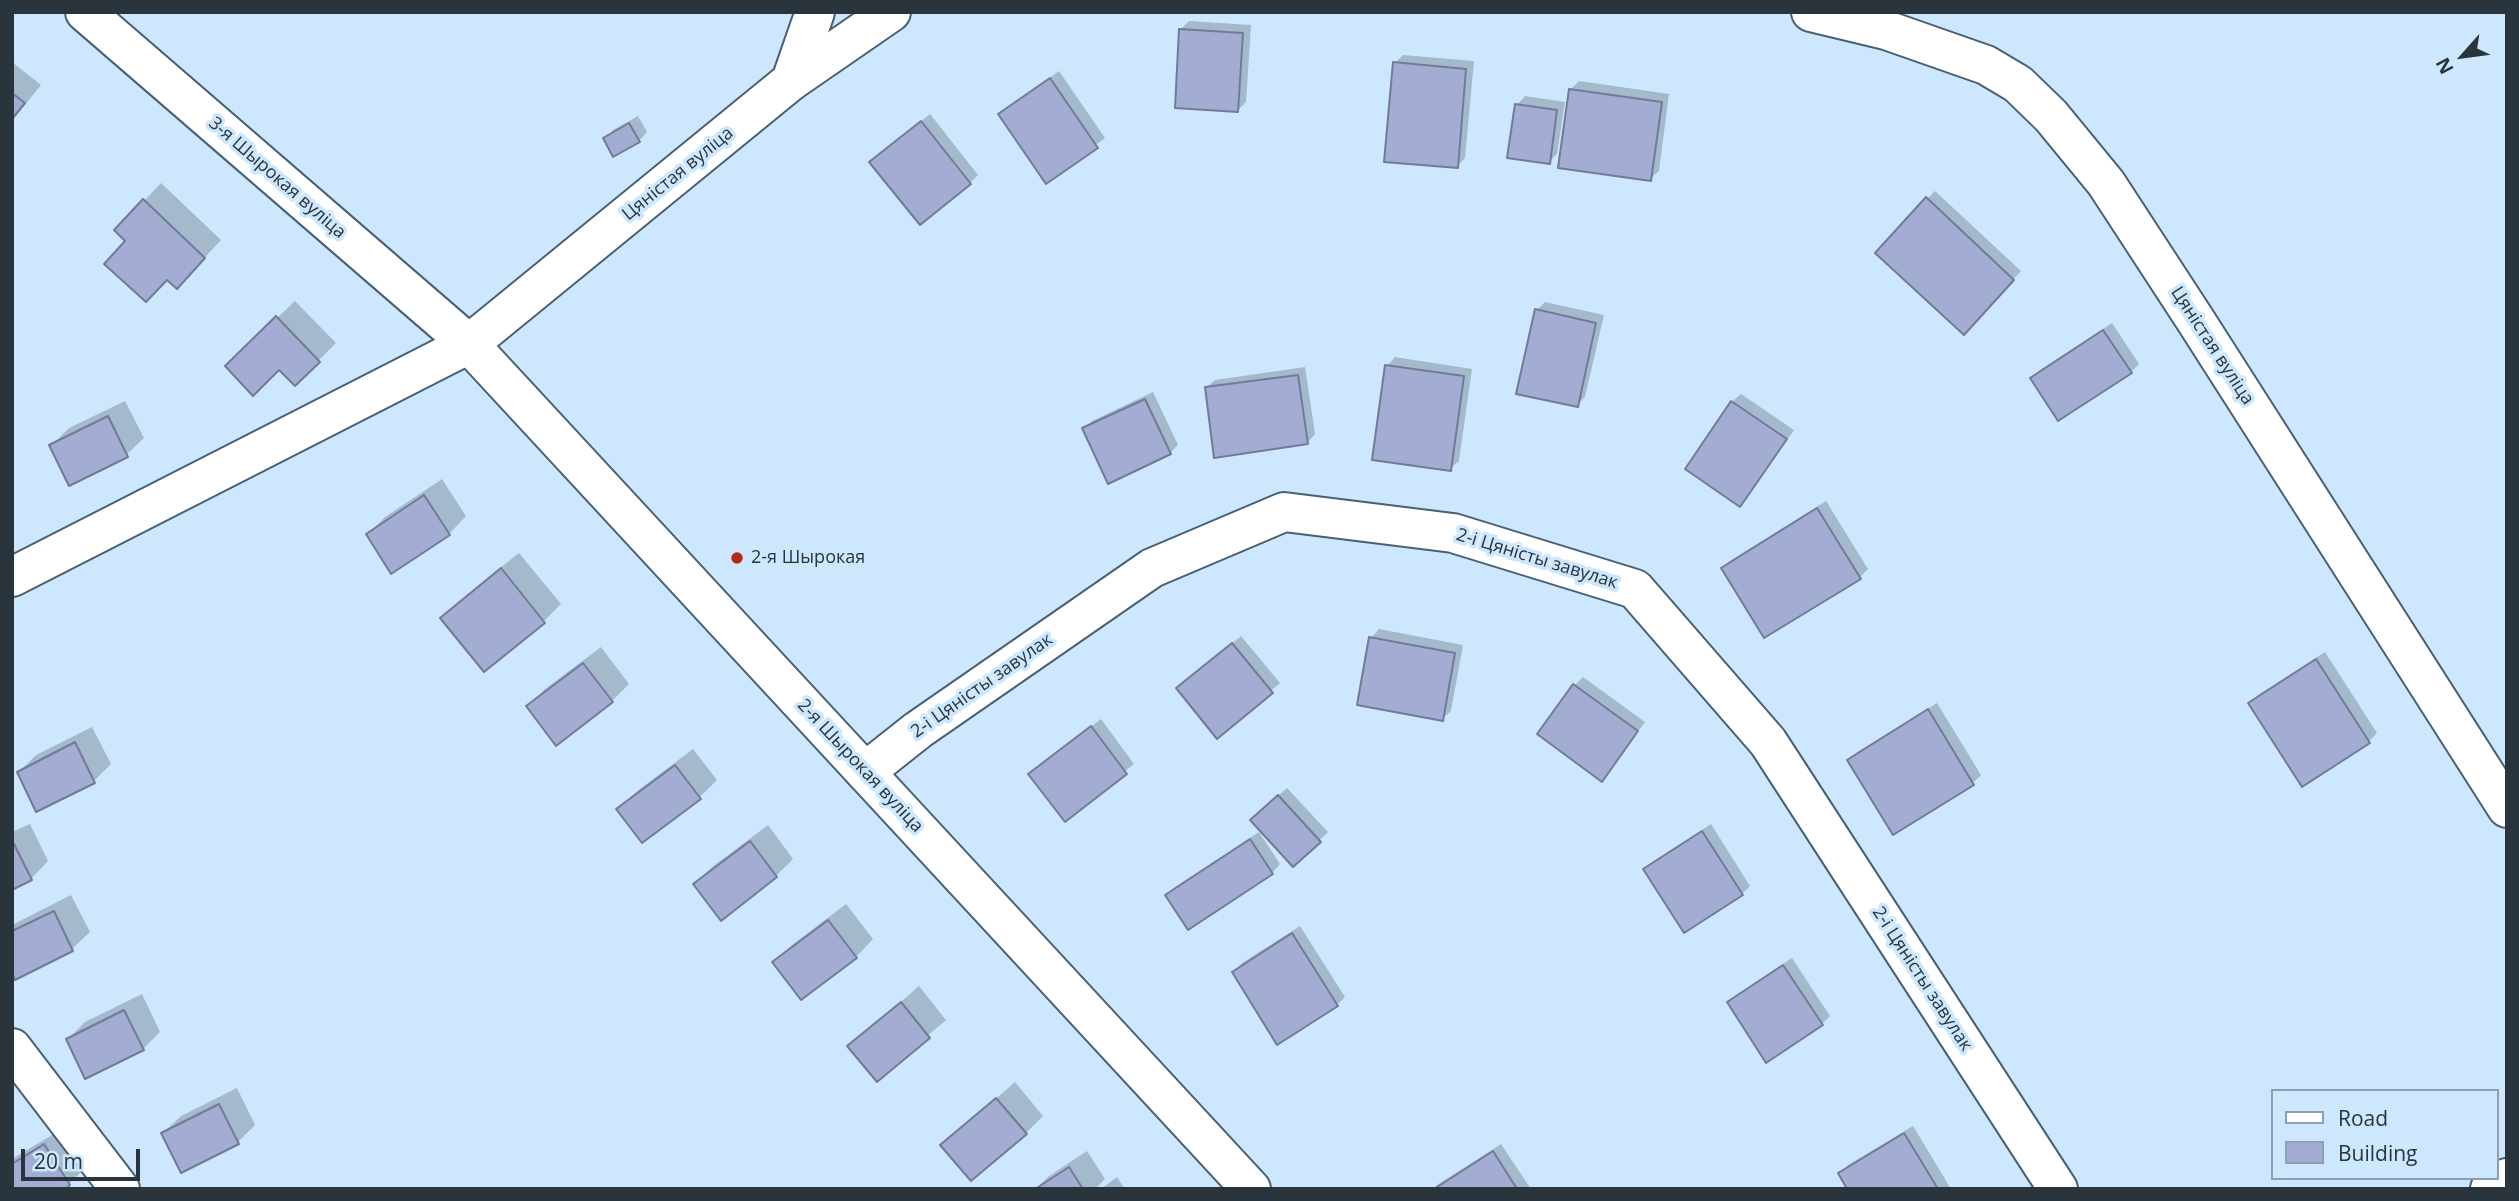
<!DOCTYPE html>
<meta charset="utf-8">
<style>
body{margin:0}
#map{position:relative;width:2519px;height:1201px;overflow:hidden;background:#cde8fe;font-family:"Open Sans",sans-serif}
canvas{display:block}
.frame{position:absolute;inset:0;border:14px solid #2a343d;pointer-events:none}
.legend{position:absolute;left:2271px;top:1089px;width:228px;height:91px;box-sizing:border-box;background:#cde8fe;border:2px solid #8ca0b1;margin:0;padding:9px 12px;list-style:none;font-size:21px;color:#2a343d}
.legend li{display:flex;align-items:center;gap:14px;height:35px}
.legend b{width:35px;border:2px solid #8ca0b1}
.north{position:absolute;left:2428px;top:21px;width:70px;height:70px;-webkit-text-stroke:5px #cde8fe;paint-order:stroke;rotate:242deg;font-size:19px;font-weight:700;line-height:28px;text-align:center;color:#2a343d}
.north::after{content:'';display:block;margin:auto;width:24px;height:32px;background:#2a343d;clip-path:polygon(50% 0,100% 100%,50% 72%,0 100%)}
.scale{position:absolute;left:21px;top:1149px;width:119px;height:32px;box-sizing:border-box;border:4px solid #2a343d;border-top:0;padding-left:9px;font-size:21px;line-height:24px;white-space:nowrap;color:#2a343d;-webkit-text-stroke:5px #cde8fe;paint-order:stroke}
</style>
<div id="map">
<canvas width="2519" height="1201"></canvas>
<div class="frame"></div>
<ul class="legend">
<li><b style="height:9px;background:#fff"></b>Road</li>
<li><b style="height:19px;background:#a3add3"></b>Building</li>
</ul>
<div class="north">N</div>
<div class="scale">20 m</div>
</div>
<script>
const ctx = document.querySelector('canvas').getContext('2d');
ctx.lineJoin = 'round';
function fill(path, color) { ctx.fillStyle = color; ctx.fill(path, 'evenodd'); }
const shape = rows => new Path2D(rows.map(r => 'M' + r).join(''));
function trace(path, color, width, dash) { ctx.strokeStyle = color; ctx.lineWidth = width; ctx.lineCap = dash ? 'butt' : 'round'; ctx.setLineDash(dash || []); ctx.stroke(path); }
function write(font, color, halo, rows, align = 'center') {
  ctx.font = font + ' "Open Sans",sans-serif'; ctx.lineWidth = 7; ctx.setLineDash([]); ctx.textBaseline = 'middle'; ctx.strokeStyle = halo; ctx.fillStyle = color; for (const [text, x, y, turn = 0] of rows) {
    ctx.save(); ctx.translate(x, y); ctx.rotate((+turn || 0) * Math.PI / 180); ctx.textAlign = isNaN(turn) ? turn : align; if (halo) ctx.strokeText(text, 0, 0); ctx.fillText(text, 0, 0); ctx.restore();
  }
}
fill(shape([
 [1189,21,1251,25,1246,102,1238,110,1181,29],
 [1403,55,1474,61,1465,158,1457,166,1395,63],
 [12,62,41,85,12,121],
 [1059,71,1105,138,1047,182,1000,114],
 [1579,81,1669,94,1659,171,1650,179,1570,90],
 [1525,96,1565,102,1557,154,1549,162,1517,105],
 [930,114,978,175,970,183,880,154],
 [638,116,647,132,639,141,605,139,613,130],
 [161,183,221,240,194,269,167,278,128,241,144,201],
 [1935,191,2021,271,1972,324,1927,199],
 [295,301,336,343,295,384,279,368,227,366],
 [1545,302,1604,315,1585,397,1577,405,1537,310],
 [2112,323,2139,364,2131,372,2032,378,2040,370],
 [1395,357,1472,369,1459,461,1450,469,1387,366],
 [1305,367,1315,434,1307,443,1206,388,1215,380],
 [1153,392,1178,445,1170,453,1084,429,1092,421],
 [1741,394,1794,430,1748,497,1740,505,1732,402],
 [125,401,144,438,126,455,51,446,69,428],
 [442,479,466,516,449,534,392,571,368,534,385,517],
 [1826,501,1868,569,1860,577,1723,568,1731,560],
 [519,553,561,604,544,621,484,670,442,618,459,601],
 [1379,629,1463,645,1451,711,1442,719,1371,638],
 [1241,636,1280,683,1217,736,1187,680],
 [601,647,629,684,612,701,528,707,545,689],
 [2325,652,2377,733,2369,741,2303,784,2250,703,2258,695],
 [1583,677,1645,722,1602,780,1575,685],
 [1937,703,1981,775,1973,783,1849,760,1857,752],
 [1101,719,1134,764,1065,819,1039,766],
 [92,727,111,764,94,781,19,772,36,755],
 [693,749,717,780,700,797,619,809,636,792],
 [1287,788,1328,832,1293,865,1260,812],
 [30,824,48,861,31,879,12,888,12,832],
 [1711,824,1750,886,1742,894,1645,870,1654,861],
 [768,825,793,859,776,876,695,884,712,867],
 [1259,832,1280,864,1272,873,1167,895,1175,887],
 [71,895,90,932,72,949,16,977,12,969,12,925],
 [846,904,873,939,856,957,774,963,792,945],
 [1300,926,1345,997,1337,1005,1234,972,1242,963],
 [1792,958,1830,1016,1822,1024,1729,1002,1738,994],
 [919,986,946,1020,877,1079,850,1046],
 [142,994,160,1032,143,1049,68,1039,85,1022],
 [1015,1082,1043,1116,1026,1133,943,1145],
 [237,1088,255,1125,238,1142,182,1170,163,1133,181,1116],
 [1913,1126,1951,1189,1849,1189,1840,1173,1848,1165],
 [62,1129,86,1167,69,1184,12,1189,12,1159],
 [1501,1144,1531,1189,1434,1189,1437,1185],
 [1087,1151,1105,1179,1095,1189,1036,1189,1049,1176],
 [1117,1177,1125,1189,1101,1189]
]), '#0003');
const building = shape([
 [1179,29,1243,33,1238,112,1175,108,1179,29],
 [1393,62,1466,69,1458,168,1384,162,1393,62],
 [1050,78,1098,148,1046,184,998,114,1050,78],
 [1569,89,1662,102,1651,181,1558,168,1569,89],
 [12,93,25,103,12,119,12,93],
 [1515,104,1557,110,1550,164,1507,158,1515,104],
 [921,121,971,184,920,225,869,162,921,121],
 [629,123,640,142,613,157,603,138,629,123],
 [1926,197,2014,280,1964,335,1875,253,1926,197],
 [143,199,205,258,177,289,167,280,146,302,104,264,125,241,114,230,143,199],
 [1535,309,1596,323,1578,407,1516,394,1535,309],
 [276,316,320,362,295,386,279,370,253,396,225,366,276,316],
 [2103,330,2132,373,2058,421,2030,378,2103,330],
 [1385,365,1464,376,1451,471,1372,460,1385,365],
 [1298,375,1308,444,1214,458,1205,387,1298,375],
 [1145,399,1171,454,1108,484,1082,428,1145,399],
 [1731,401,1787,439,1740,507,1685,469,1731,401],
 [108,416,128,457,69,486,49,445,108,416],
 [424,495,450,535,391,574,366,534,424,495],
 [1817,508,1861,579,1764,638,1721,568,1817,508],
 [501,568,545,623,484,672,440,618,501,568],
 [1369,637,1455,653,1443,721,1357,705,1369,637],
 [1232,643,1273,693,1217,739,1176,688,1232,643],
 [2316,659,2370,743,2302,787,2248,703,2316,659],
 [583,663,613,702,556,746,526,706,583,663],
 [1573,684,1638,731,1602,782,1537,734,1573,684],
 [1928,709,1974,785,1893,835,1847,760,1928,709],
 [1091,726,1127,774,1065,822,1028,774,1091,726],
 [75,742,95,783,36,812,17,772,75,742],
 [675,765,701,799,642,843,616,809,675,765],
 [1278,795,1321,842,1293,867,1250,820,1278,795],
 [1702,831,1743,895,1684,933,1643,869,1702,831],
 [1250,839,1273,874,1188,930,1165,895,1250,839],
 [12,840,32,880,12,890,12,840],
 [750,841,777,877,721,921,693,884,750,841],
 [54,911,73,951,15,980,12,973,12,931,54,911],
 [828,920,857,958,801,1000,772,962,828,920],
 [1292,933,1338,1006,1277,1045,1232,972,1292,933],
 [1783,965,1823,1025,1766,1063,1727,1002,1783,965],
 [901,1002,930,1038,877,1082,847,1046,901,1002],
 [124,1010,144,1050,85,1079,66,1039,124,1010],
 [996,1098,1027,1134,971,1181,940,1145,996,1098],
 [219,1104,239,1144,181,1173,161,1133,219,1104],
 [1904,1133,1938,1189,1847,1189,1838,1173,1904,1133],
 [44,1144,70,1185,65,1189,12,1189,12,1164,44,1144],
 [1493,1151,1517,1189,1434,1189,1493,1151],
 [1069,1167,1083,1189,1035,1189,1069,1167]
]);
fill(building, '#a3add3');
trace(building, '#737a95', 2);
const street = shape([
 [85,12,469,344],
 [791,81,815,12],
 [865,772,918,730,1152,568,1284,512,1453,533,1635,589,1768,742,2058,1189],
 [12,1048,120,1189],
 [2490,1189,2507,1178]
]);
const secondary = shape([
 [1811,12,1886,30,1986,65,2018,84,2051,116,2106,183,2196,321,2507,808],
 [469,344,1251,1189],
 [12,577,469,344,791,81,891,12]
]);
trace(street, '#496073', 42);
trace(secondary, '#496073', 42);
trace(street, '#fff', 38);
trace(secondary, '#fff', 38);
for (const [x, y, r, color] of [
 [737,558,7,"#b52719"]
]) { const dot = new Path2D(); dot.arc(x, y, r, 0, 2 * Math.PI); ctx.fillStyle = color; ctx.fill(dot); trace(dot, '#cde8fe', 2.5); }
write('18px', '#2a343d', '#cde8fe', [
 ["Цяністая вуліца",678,174,-39],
 ["3-я Шырокая вуліца",277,178,41],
 ["Цяністая вуліца",2212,346,57],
 ["2-і Цяністы завулак",1537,559,17],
 ["2-і Цяністы завулак",982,686,-35],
 ["2-я Шырокая вуліца",860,766,47],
 ["2-і Цяністы завулак",1922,979,57]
]);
write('18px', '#2a343d', '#cde8fe', [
 ["2-я Шырокая",751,558]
], 'left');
</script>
